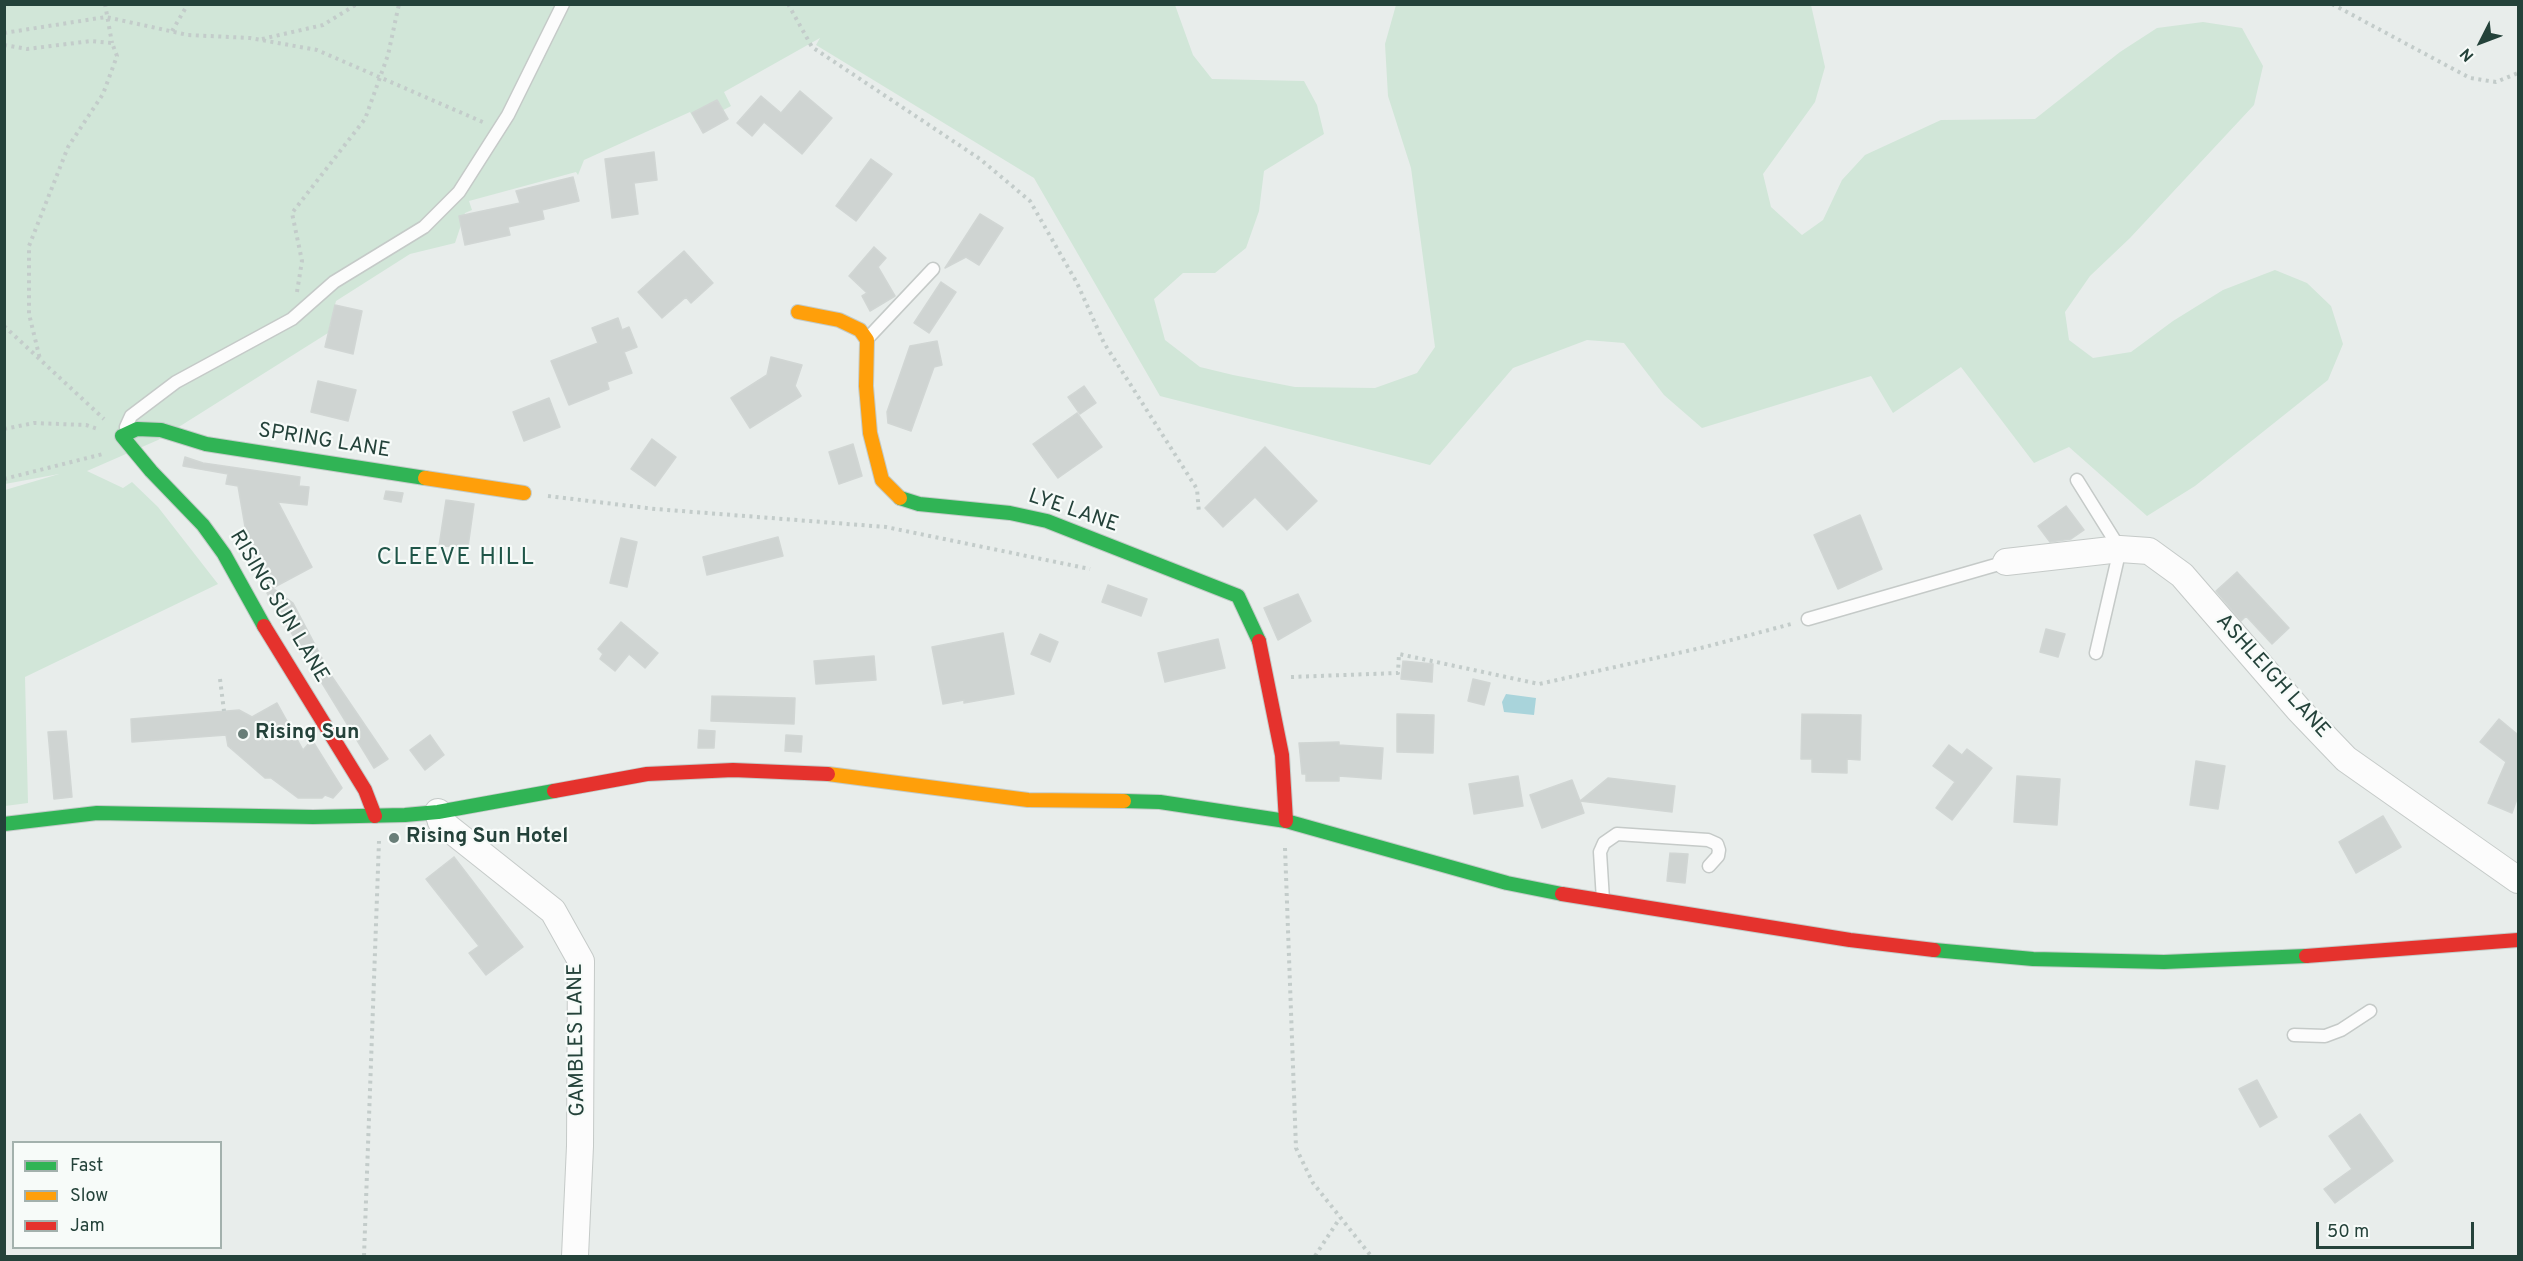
<!DOCTYPE html>
<style>
body{margin:0}
#map{position:relative;width:2523px;height:1261px;overflow:hidden;background:#e8edeb;font-family:Overpass,sans-serif}
canvas{display:block}
.frame{position:absolute;inset:0;border:6px solid #24423a;pointer-events:none}
.legend{position:absolute;left:12px;top:1141px;width:210px;height:108px;box-sizing:border-box;background:#f7fbf9;border:2px solid #a3b1ad;margin:0;padding:8px 10px;list-style:none;font-size:18px;color:#24423a}
.legend li{display:flex;align-items:center;gap:12px;height:30px}
.legend b{width:30px;border:2px solid #a3b1ad}
.north{position:absolute;left:2451px;top:12px;width:60px;height:60px;-webkit-text-stroke:4px #f7fbf9;paint-order:stroke;rotate:228deg;font-size:16px;font-weight:700;line-height:24px;text-align:center;color:#24423a}
.north::after{content:'';display:block;margin:auto;width:21px;height:27px;background:#24423a;clip-path:polygon(50% 0,100% 100%,50% 72%,0 100%)}
.scale{position:absolute;left:2316px;top:1222px;width:158px;height:27px;box-sizing:border-box;border:3px solid #24423a;border-top:0;padding-left:8px;font-size:18px;line-height:21px;white-space:nowrap;color:#24423a;-webkit-text-stroke:4px #f7fbf9;paint-order:stroke}
</style>
<div id="map">
<canvas width="2523" height="1261"></canvas>
<div class="frame"></div>
<ul class="legend">
<li><b style="height:8px;background:#30b455"></b>Fast</li>
<li><b style="height:8px;background:#ff9f0a"></b>Slow</li>
<li><b style="height:8px;background:#e5322d"></b>Jam</li>
</ul>
<div class="north">N</div>
<div class="scale">50 m</div>
</div>
<script>
const ctx = document.querySelector('canvas').getContext('2d');
ctx.lineJoin = 'round';
function fill(path, color) { ctx.fillStyle = color; ctx.fill(path, 'evenodd'); }
const shape = rows => new Path2D(rows.map(r => 'M' + r).join(''));
function trace(path, color, width, dash) { ctx.strokeStyle = color; ctx.lineWidth = width; ctx.lineCap = dash ? 'butt' : 'round'; ctx.setLineDash(dash || []); ctx.stroke(path); }
function write(font, color, halo, rows, align = 'center') {
  ctx.font = font + ' Overpass,sans-serif'; ctx.lineWidth = 4.5; ctx.setLineDash([]); ctx.textBaseline = 'middle'; ctx.strokeStyle = halo; ctx.fillStyle = color; for (const [text, x, y, turn = 0] of rows) {
    ctx.save(); ctx.translate(x, y); ctx.rotate((+turn || 0) * Math.PI / 180); ctx.textAlign = isNaN(turn) ? turn : align; if (halo) ctx.strokeText(text, 0, 0); ctx.fillText(text, 0, 0); ctx.restore();
  }
}
fill(shape([
 [4,5,1175,5,1193,55,1212,79,1304,81,1317,105,1324,134,1264,171,1259,211,1246,248,1215,273,1183,273,1154,299,1165,340,1200,367,1233,375,1295,387,1375,388,1417,373,1435,347,1411,168,1388,96,1385,44,1396,5,1811,5,1825,67,1815,102,1763,174,1771,207,1802,235,1823,220,1842,180,1865,155,1941,120,2035,119,2120,52,2157,28,2203,22,2242,28,2263,66,2254,105,2130,238,2090,276,2065,312,2069,340,2093,358,2131,352,2173,321,2223,290,2275,270,2307,283,2331,306,2343,344,2328,380,2195,486,2147,516,2069,447,2034,463,1961,367,1893,413,1871,376,1702,428,1664,395,1624,343,1587,340,1513,368,1430,465,1160,396,1034,178,816,45,820,38,724,92,731,106,697,124,690,112,584,160,578,175,576,172,469,201,472,210,465,213,455,243,410,254,336,301,328,333,158,440,87,471,123,488,132,482,158,507,218,584,25,677,28,803,5,806,5,490,59,474,5,484]
]), '#d1e6d8');
fill(shape([
 [1506,694,1536,698,1534,715,1504,712,1502,702]
]), '#a9d4db');
const building = shape([
 [800,91,832,118,802,154,764,122,752,136,737,123,761,96,781,113,800,91],
 [717,100,728,119,703,133,692,113,717,100],
 [654,152,657,180,634,183,638,214,612,218,605,159,654,152],
 [871,159,892,174,856,221,836,206,871,159],
 [573,177,579,201,542,210,544,219,508,227,510,235,465,245,459,216,520,203,516,191,573,177],
 [980,214,1003,228,979,265,966,257,945,268,980,214],
 [874,247,886,258,878,267,895,296,870,311,862,296,867,293,849,276,874,247],
 [684,251,713,283,691,303,686,297,662,318,638,292,684,251],
 [941,282,956,292,929,333,914,323,941,282],
 [335,305,362,311,353,354,325,347,335,305],
 [618,318,622,330,629,327,637,347,624,352,632,373,607,382,609,389,569,405,551,361,598,343,592,328,618,318],
 [937,341,942,365,934,367,911,431,888,423,887,412,910,346,937,341],
 [771,357,802,365,795,386,801,396,750,428,731,398,767,375,771,357],
 [318,381,356,390,348,421,311,412,318,381],
 [1084,386,1096,403,1080,414,1068,397,1084,386],
 [549,398,560,427,524,441,513,412,549,398],
 [1077,413,1102,447,1058,478,1033,444,1077,413],
 [652,439,676,457,655,486,631,469,652,439],
 [853,444,862,476,839,484,829,452,853,444],
 [1265,447,1317,501,1287,530,1255,497,1223,527,1205,508,1265,447],
 [185,457,203,463,300,477,299,486,309,487,307,505,278,502,312,567,269,590,242,540,247,538,238,486,226,484,228,474,183,466,185,457],
 [386,491,403,493,401,502,384,499,386,491],
 [446,500,474,504,468,547,439,546,446,500],
 [2066,506,2084,530,2071,539,2050,542,2038,526,2066,506],
 [1860,515,1882,569,1838,589,1814,535,1860,515],
 [778,537,783,556,707,575,703,557,778,537],
 [621,538,637,542,627,587,610,583,621,538],
 [2237,572,2289,628,2272,644,2246,616,2241,621,2216,591,2237,572],
 [1108,585,1147,599,1141,616,1102,602,1108,585],
 [274,589,293,603,322,658,320,659,388,759,374,768,267,593,274,589],
 [1298,594,1311,621,1278,640,1264,608,1298,594],
 [621,622,658,653,645,668,629,654,615,671,600,659,603,654,598,649,621,622],
 [2046,629,2065,634,2058,657,2040,652,2046,629],
 [1003,633,1014,694,964,703,964,700,943,704,932,647,1003,633],
 [1040,634,1058,642,1050,662,1031,654,1040,634],
 [1218,639,1225,668,1165,682,1158,653,1218,639],
 [874,656,876,680,816,684,814,661,874,656],
 [1403,661,1433,664,1432,682,1401,679,1403,661],
 [1473,679,1490,683,1484,705,1468,701,1473,679],
 [712,696,795,698,794,724,711,721,712,696],
 [277,703,303,750,312,740,342,788,333,798,325,795,322,798,298,798,271,778,265,778,228,746,226,735,132,742,131,719,239,710,252,717,277,703],
 [1397,714,1434,715,1433,753,1397,752,1397,714],
 [1802,714,1861,715,1860,760,1847,759,1847,773,1812,772,1812,759,1801,759,1802,714],
 [2499,719,2517,734,2518,732,2518,796,2512,813,2488,803,2506,762,2480,742,2499,719],
 [699,730,715,731,714,748,698,748,699,730],
 [66,731,72,797,54,799,48,732,66,731],
 [430,735,444,755,425,770,410,750,430,735],
 [786,735,802,736,801,752,785,751,786,735],
 [1339,742,1339,745,1383,748,1381,779,1339,776,1339,781,1306,781,1306,774,1302,774,1299,743,1339,742],
 [1949,745,1962,755,1967,749,1992,768,1952,820,1936,808,1955,782,1933,766,1949,745],
 [2196,761,2225,766,2218,809,2190,805,2196,761],
 [1518,776,1523,806,1474,814,1469,784,1518,776],
 [2017,776,2060,779,2057,825,2014,822,2017,776],
 [1608,778,1675,786,1672,812,1580,801,1584,813,1542,828,1530,795,1572,780,1580,801,1608,778],
 [2383,816,2401,847,2356,873,2339,842,2383,816],
 [1670,853,1688,854,1685,883,1667,881,1670,853],
 [454,857,523,947,486,975,469,953,479,946,426,879,454,857],
 [2257,1080,2277,1117,2260,1127,2239,1089,2257,1080],
 [2360,1114,2393,1161,2335,1203,2324,1189,2352,1169,2329,1136,2360,1114]
]);
fill(building, '#cfd4d2');
trace(building, '#d1d6d4', 1.5);
const lane = shape([
 [867,339,933,269],
 [126,427,131,416,176,382,292,319,334,282,424,227,459,192,508,115,563,4],
 [2077,480,2120,549,2096,653],
 [1808,619,2006,562],
 [1603,900,1600,852,1604,843,1617,834,1708,840,1717,844,1719,850,1718,856,1709,866],
 [2294,1035,2325,1036,2341,1030,2370,1011]
]);
const street = shape([
 [2006,562,2120,549,2149,551,2182,575,2299,710,2346,759,2518,880],
 [438,812,441,822,553,911,581,961,580,1146,575,1256]
]);
const fast = shape([
 [900,498,919,504,1010,513,1047,521,1238,596,1259,641],
 [264,626,224,554,203,525,151,471,122,436,137,429,161,430,206,444,425,478],
 [1124,801,1160,802,1286,821,1507,883,1562,894],
 [4,824,97,813,313,817,405,815,438,812,554,791],
 [1934,950,2033,959,2164,962,2306,956]
]);
const slow = shape([
 [798,312,839,320,860,330,867,340,866,386,870,433,882,480,900,498],
 [425,478,524,493],
 [828,774,1028,800,1124,801]
]);
const jam = shape([
 [264,626,365,790,375,816],
 [1259,641,1282,755,1286,821],
 [554,791,647,774,733,770,828,774],
 [1562,894,1850,940,1934,950],
 [2306,956,2518,940]
]);
trace(lane, '#c5cac8', 15);
trace(street, '#c5cac8', 28);
trace(fast, '#c3cbc8', 16);
trace(slow, '#c3cbc8', 16);
trace(jam, '#c3cbc8', 16);
trace(shape([
 [105,4,112,43],
 [788,4,812,47,980,159,1030,201,1077,283,1104,343,1197,489,1199,513],
 [2332,4,2470,78,2496,82,2518,73],
 [172,31,188,4],
 [4,33,106,17,188,35,250,38,317,50,485,123],
 [262,39,323,25,357,4],
 [4,45,27,49,91,41,112,43,117,56,103,94,68,147,29,246,29,314,40,359],
 [297,292,302,261,292,213,365,119,388,55,399,4],
 [4,326,104,419],
 [4,429,34,423,86,425,98,429],
 [4,479,103,454],
 [548,496,655,509,886,527,1090,569],
 [1291,677,1398,673,1399,654,1539,684,1705,647,1795,623],
 [220,679,224,711],
 [1285,848,1296,1148,1313,1183,1371,1256],
 [364,1256,379,841],
 [1315,1256,1340,1218]
]), '#c3ccca', 4, [3, 4.5]);
trace(lane, '#fcfcfc', 12);
trace(street, '#fcfcfc', 26);
trace(fast, '#30b455', 14);
trace(slow, '#ff9f0a', 14);
trace(jam, '#e5322d', 14);
for (const [x, y, r, color] of [
 [243,734,6,"#697e78"],
 [394,838,6,"#697e78"]
]) { const dot = new Path2D(); dot.arc(x, y, r, 0, 2 * Math.PI); ctx.fillStyle = color; ctx.fill(dot); trace(dot, '#f7fbf9', 2); }
write('21px', '#24423a', '#f7fbf9', [
 ["SPRING LANE",324,442,9],
 ["LYE LANE",1073,512,19],
 ["RISING SUN LANE",278,607,59],
 ["ASHLEIGH LANE",2272,677,48],
 ["GAMBLES LANE",578,1040,-91]
]);
write('bold 21px', '#24423a', '#f7fbf9', [
 ["Rising Sun",255,734],
 ["Rising Sun Hotel",406,838]
], 'left');
ctx.letterSpacing = '1.5px';
write('24px', '#1f5548', '#f7fbf9', [
 ["CLEEVE HILL",456,559]
]);
ctx.letterSpacing = '0px';
</script>
